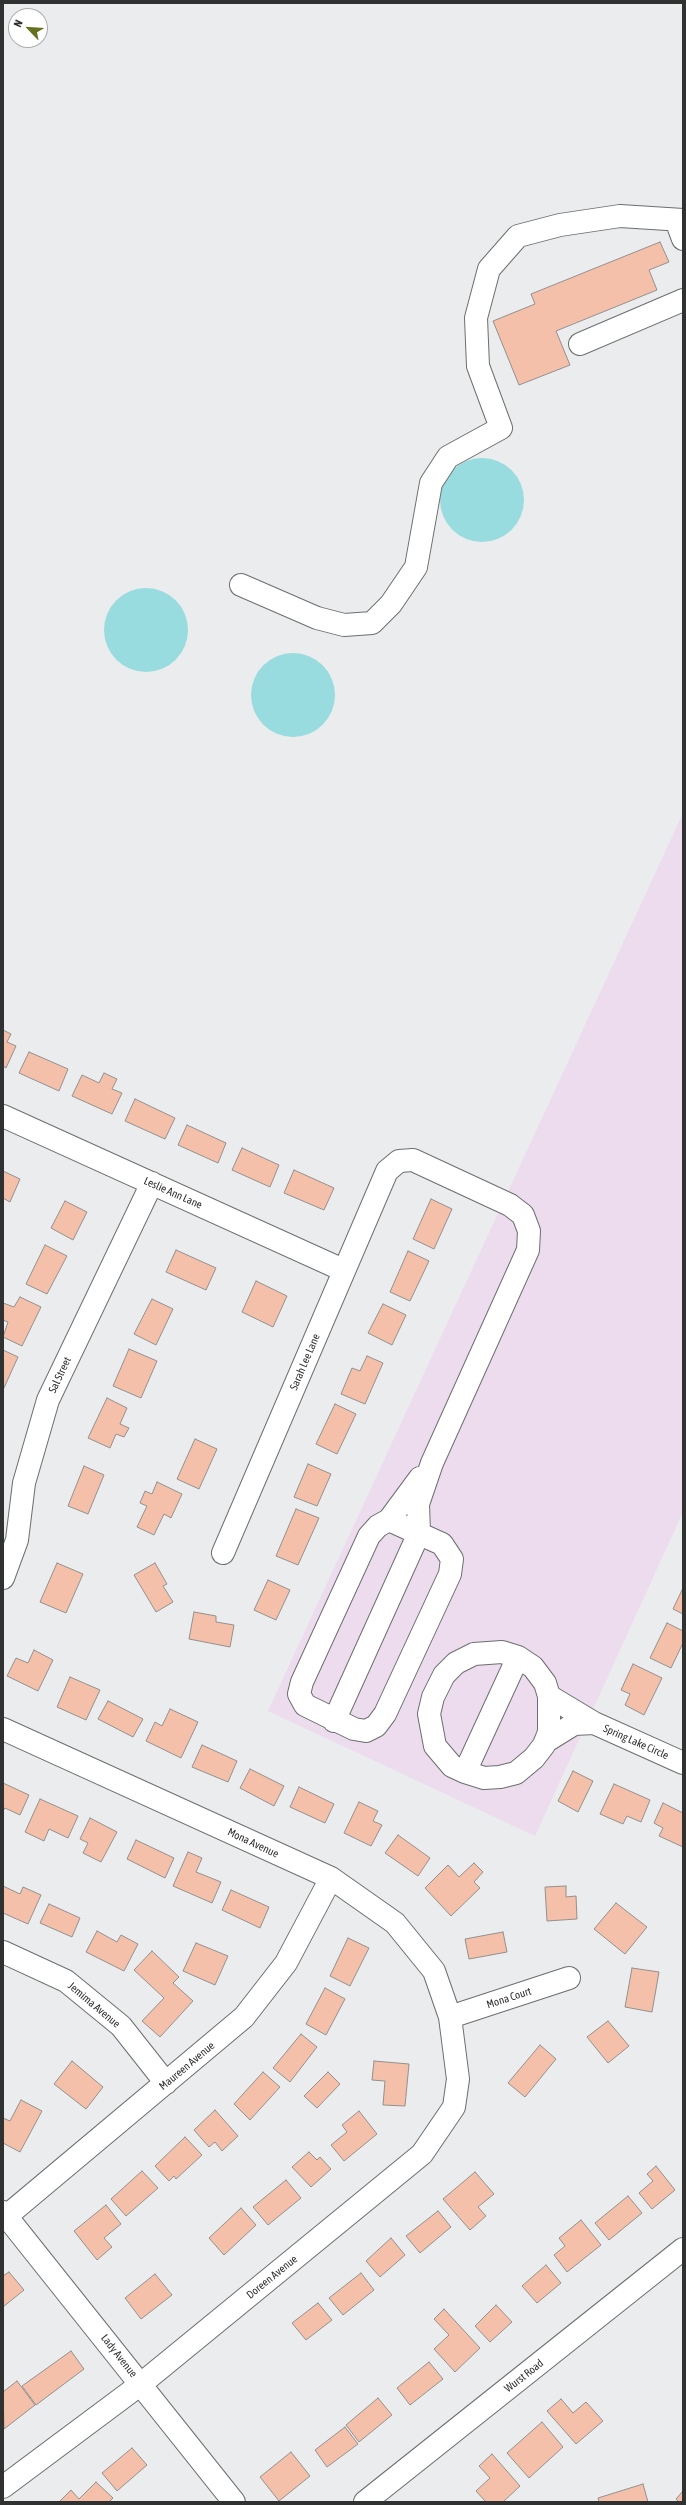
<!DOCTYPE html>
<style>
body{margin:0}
#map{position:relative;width:686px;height:2505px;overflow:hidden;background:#eaecee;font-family:"Asap Condensed",sans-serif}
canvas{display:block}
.frame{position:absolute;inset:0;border:4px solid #303131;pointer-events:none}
.north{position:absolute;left:8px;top:8px;width:40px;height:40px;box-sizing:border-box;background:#fff;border:1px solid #acadad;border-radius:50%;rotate:295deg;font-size:11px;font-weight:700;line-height:16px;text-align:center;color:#303131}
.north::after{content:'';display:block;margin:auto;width:14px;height:18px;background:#66721d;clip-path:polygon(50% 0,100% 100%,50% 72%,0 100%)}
</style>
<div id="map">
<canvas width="686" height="2505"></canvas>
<div class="frame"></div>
<div class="north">N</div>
</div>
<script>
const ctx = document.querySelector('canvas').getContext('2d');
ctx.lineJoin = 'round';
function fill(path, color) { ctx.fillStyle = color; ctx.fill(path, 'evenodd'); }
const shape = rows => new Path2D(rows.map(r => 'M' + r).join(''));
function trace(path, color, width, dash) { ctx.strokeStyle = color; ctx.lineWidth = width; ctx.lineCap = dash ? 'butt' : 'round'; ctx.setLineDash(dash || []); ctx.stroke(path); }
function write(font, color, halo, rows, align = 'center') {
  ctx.font = font + ' "Asap Condensed",sans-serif'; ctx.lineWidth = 4; ctx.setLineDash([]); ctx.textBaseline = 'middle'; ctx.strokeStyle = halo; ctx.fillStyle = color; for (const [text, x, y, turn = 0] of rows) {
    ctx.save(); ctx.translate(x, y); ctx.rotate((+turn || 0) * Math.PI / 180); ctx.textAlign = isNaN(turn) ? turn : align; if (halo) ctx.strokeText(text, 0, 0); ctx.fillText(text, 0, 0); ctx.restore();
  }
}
fill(shape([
 [683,813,683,1512,535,1836,268,1711]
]), '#eddcee');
fill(shape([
 '440 500a42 42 0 1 1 84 0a42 42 0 1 1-84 0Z',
 '104 630a42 42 0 1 1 84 0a42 42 0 1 1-84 0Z',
 '251 695a42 42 0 1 1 84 0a42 42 0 1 1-84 0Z'
]), '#98dce0');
const building = shape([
 [660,242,669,262,649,270,657,290,556,331,570,365,519,385,493,321,535,304,531,294,660,242],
 [3,1030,11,1034,7,1042,16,1046,6,1068,3,1066,3,1030],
 [29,1052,68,1069,59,1091,19,1073,29,1052],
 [104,1073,117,1079,112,1089,122,1093,112,1114,72,1096,82,1075,99,1083,104,1073],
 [135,1099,175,1118,165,1139,125,1121,135,1099],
 [187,1125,226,1143,218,1163,178,1145,187,1125],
 [242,1148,279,1165,270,1187,232,1170,242,1148],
 [294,1170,334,1188,324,1210,284,1193,294,1170],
 [3,1171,20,1179,10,1202,3,1198,3,1171],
 [431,1199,452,1209,434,1249,413,1239,431,1199],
 [65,1201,87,1212,73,1240,51,1228,65,1201],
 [45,1245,67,1256,47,1294,26,1284,45,1245],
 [176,1250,216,1268,206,1290,166,1272,176,1250],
 [408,1251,429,1261,410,1301,390,1292,408,1251],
 [256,1281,287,1296,273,1327,242,1312,256,1281],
 [20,1297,41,1307,22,1346,3,1337,8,1322,3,1320,3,1303,14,1307,20,1297],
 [152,1299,173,1309,156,1345,134,1334,152,1299],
 [383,1304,406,1315,392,1345,368,1333,383,1304],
 [129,1349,157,1361,141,1398,113,1386,129,1349],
 [3,1350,18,1357,3,1390,3,1350],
 [367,1356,383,1363,365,1404,341,1394,352,1368,360,1371,367,1356],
 [107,1398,127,1408,120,1424,129,1428,124,1437,116,1434,110,1448,88,1438,107,1398],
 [335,1404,356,1414,337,1454,316,1444,335,1404],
 [195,1439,217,1449,199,1489,177,1479,195,1439],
 [308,1464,331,1474,317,1506,294,1497,308,1464],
 [84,1466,104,1475,88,1514,68,1506,84,1466],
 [157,1482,182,1494,171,1518,164,1514,154,1535,137,1527,147,1506,140,1503,145,1491,152,1494,157,1482],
 [296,1509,319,1518,298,1565,276,1556,296,1509],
 [57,1563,83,1574,66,1613,40,1602,57,1563],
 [155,1563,167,1584,163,1586,173,1602,156,1612,134,1575,155,1563],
 [268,1580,290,1590,276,1620,254,1610,268,1580],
 [683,1588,683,1614,673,1609,683,1588],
 [194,1612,216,1616,216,1622,234,1625,230,1647,189,1639,194,1612],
 [667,1623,683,1631,683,1643,671,1668,650,1658,667,1623],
 [34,1650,53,1660,38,1691,7,1676,16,1658,28,1663,34,1650],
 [633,1664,662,1678,644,1715,625,1705,630,1694,621,1690,633,1664],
 [70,1677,100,1690,86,1720,57,1707,70,1677],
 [108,1701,143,1719,133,1737,98,1719,108,1701],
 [170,1709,198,1722,181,1758,146,1741,155,1722,162,1726,170,1709],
 [202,1745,237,1761,228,1782,192,1767,202,1745],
 [250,1769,284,1786,274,1806,240,1788,250,1769],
 [573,1771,593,1781,578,1812,558,1801,573,1771],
 [3,1783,29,1795,20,1815,5,1808,3,1811,3,1783],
 [614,1784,650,1800,641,1822,627,1816,623,1824,600,1814,614,1784],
 [299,1787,334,1804,325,1823,290,1807,299,1787],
 [40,1799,78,1816,68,1838,49,1829,44,1841,25,1832,40,1799],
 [359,1802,378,1811,373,1821,382,1825,371,1846,344,1833,359,1802],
 [663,1803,683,1813,683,1847,659,1836,663,1828,654,1823,663,1803],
 [90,1818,117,1832,101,1862,83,1853,88,1843,80,1839,90,1818],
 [398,1835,430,1858,418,1876,385,1853,398,1835],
 [136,1840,174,1858,165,1878,127,1859,136,1840],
 [188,1852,202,1858,196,1872,221,1882,212,1903,173,1886,188,1852],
 [474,1863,483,1872,474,1882,480,1888,451,1916,425,1888,448,1865,459,1877,474,1863],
 [3,1886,20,1894,23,1887,41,1895,28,1924,3,1913,3,1886],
 [566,1886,566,1897,576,1896,577,1919,547,1921,545,1887,566,1886],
 [231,1890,269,1907,260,1928,222,1910,231,1890],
 [616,1903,647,1927,625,1954,594,1929,616,1903],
 [49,1904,80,1918,72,1937,40,1923,49,1904],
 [97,1931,117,1942,121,1935,138,1944,124,1971,86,1952,97,1931],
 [503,1932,507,1952,469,1959,465,1939,503,1932],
 [348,1938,369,1948,350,1986,330,1976,348,1938],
 [196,1943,228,1956,215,1985,183,1971,196,1943],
 [152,1951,179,1977,173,1983,193,2001,160,2037,142,2021,164,1998,134,1970,152,1951],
 [632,1968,659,1972,652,2012,625,2007,632,1968],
 [325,1988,345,1999,326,2035,306,2024,325,1988],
 [608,2021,629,2046,608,2063,587,2037,608,2021],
 [301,2034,317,2047,290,2082,273,2068,301,2034],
 [540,2045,556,2059,525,2097,508,2083,540,2045],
 [72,2061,103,2087,86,2109,54,2084,72,2061],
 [374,2061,409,2064,405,2106,383,2105,385,2081,372,2080,374,2061],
 [263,2072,280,2087,250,2120,234,2104,263,2072],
 [328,2072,340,2084,317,2108,304,2096,328,2072],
 [21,2100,42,2111,20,2152,3,2143,3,2118,10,2121,21,2100],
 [215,2110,238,2136,222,2151,215,2142,209,2147,194,2130,215,2110],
 [359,2111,377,2134,344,2161,331,2145,347,2132,342,2125,359,2111],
 [185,2137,202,2155,176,2179,174,2176,169,2181,155,2166,185,2137],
 [309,2152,317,2160,320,2157,331,2169,311,2187,292,2167,309,2152],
 [656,2166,675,2190,652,2209,639,2193,653,2181,647,2174,656,2166],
 [142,2171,158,2188,126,2216,111,2199,142,2171],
 [475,2172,494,2194,478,2207,486,2216,470,2230,443,2199,475,2172],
 [286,2180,301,2198,268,2225,253,2207,286,2180],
 [628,2196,642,2213,609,2240,595,2223,628,2196],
 [106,2205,121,2224,104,2238,112,2247,97,2260,74,2231,106,2205],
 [241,2208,256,2225,224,2255,209,2238,241,2208],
 [438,2211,451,2227,420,2253,406,2236,438,2211],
 [581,2220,601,2245,567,2272,554,2255,565,2246,559,2238,581,2220],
 [391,2238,405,2255,380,2277,366,2261,391,2238],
 [546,2265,561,2283,537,2303,522,2286,546,2265],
 [9,2272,24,2290,3,2307,3,2276,9,2272],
 [361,2273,374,2290,343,2315,329,2298,361,2273],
 [155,2274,172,2295,141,2319,125,2298,155,2274],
 [318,2303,332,2320,306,2340,292,2323,318,2303],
 [496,2305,512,2322,490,2342,475,2326,496,2305],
 [444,2309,480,2348,455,2372,434,2349,449,2335,434,2319,444,2309],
 [71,2351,84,2369,36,2405,22,2386,71,2351],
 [429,2362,443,2379,410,2405,397,2388,429,2362],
 [17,2381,35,2405,4,2429,3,2392,17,2381],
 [378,2398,392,2415,359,2442,346,2425,378,2398],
 [561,2399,573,2413,586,2402,603,2421,576,2444,547,2411,561,2399],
 [542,2422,563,2447,529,2478,507,2453,542,2422],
 [345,2427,358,2444,327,2467,315,2450,345,2427],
 [132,2448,147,2465,117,2491,102,2473,132,2448],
 [291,2452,310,2476,279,2501,260,2477,291,2452],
 [492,2454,520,2486,503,2502,486,2502,476,2491,490,2478,479,2466,492,2454],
 [96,2482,113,2498,109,2502,59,2502,71,2490,79,2499,96,2482],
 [643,2484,648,2502,599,2502,598,2498,643,2484],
 [683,2491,683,2502,679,2502,676,2499,683,2491]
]);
fill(building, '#f5c0aa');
trace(building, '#92908f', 1);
const minor = shape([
 [676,220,683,239],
 [580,344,683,300],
 [241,585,317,618,344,625,372,623,391,604,416,567,431,483,448,457,501,428,478,366,476,318,489,269,518,236,560,225,620,216,683,220],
 [3,1116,343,1270],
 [389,1520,442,1544,452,1559,450,1574,385,1714,376,1726,366,1731,354,1729,305,1705,299,1694,302,1682,369,1536,378,1526,389,1520,420,1478],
 [223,1553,387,1171,399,1161,413,1160,510,1205,523,1215,529,1231,528,1250,432,1463,418,1504,419,1533,334,1721],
 [3,1578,17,1540,24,1483,48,1400,152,1183],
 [549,1696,549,1732,544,1745,534,1758,516,1773,500,1777,484,1778,465,1772,452,1766,435,1746,429,1714,433,1697,444,1675,456,1663,474,1654,502,1652,518,1657,533,1667,545,1683,549,1696,594,1723,683,1763],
 [3,1729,331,1878,395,1923,434,1971,450,2017,458,2079,454,2107,422,2154,141,2384,3,2487],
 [545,1742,574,1724,594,1723],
 [465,1772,518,1657],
 [3,1952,66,1981,121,2026,166,2083],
 [450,2017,569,1978],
 [3,2212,234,2502],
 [3,2219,244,2017,286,1963,331,1878],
 [365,2502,683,2249]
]);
trace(minor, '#6c6e6f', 24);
trace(minor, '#fff', 22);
write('11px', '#303131', '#fff', [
 ["Leslie Ann Lane",173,1193,24],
 ["Sarah Lee Lane",305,1362,-67],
 ["Sal Street",60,1375,-65],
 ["Spring Lake Circle",636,1742,24],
 ["Mona Avenue",253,1843,25],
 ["Mona Court",509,1998,-18],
 ["Jemima Avenue",94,2005,40],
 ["Maureen Avenue",187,2066,-40],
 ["Doreen Avenue",272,2277,-39],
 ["Lady Avenue",119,2356,52],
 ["Wurst Road",524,2376,-38]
]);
</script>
